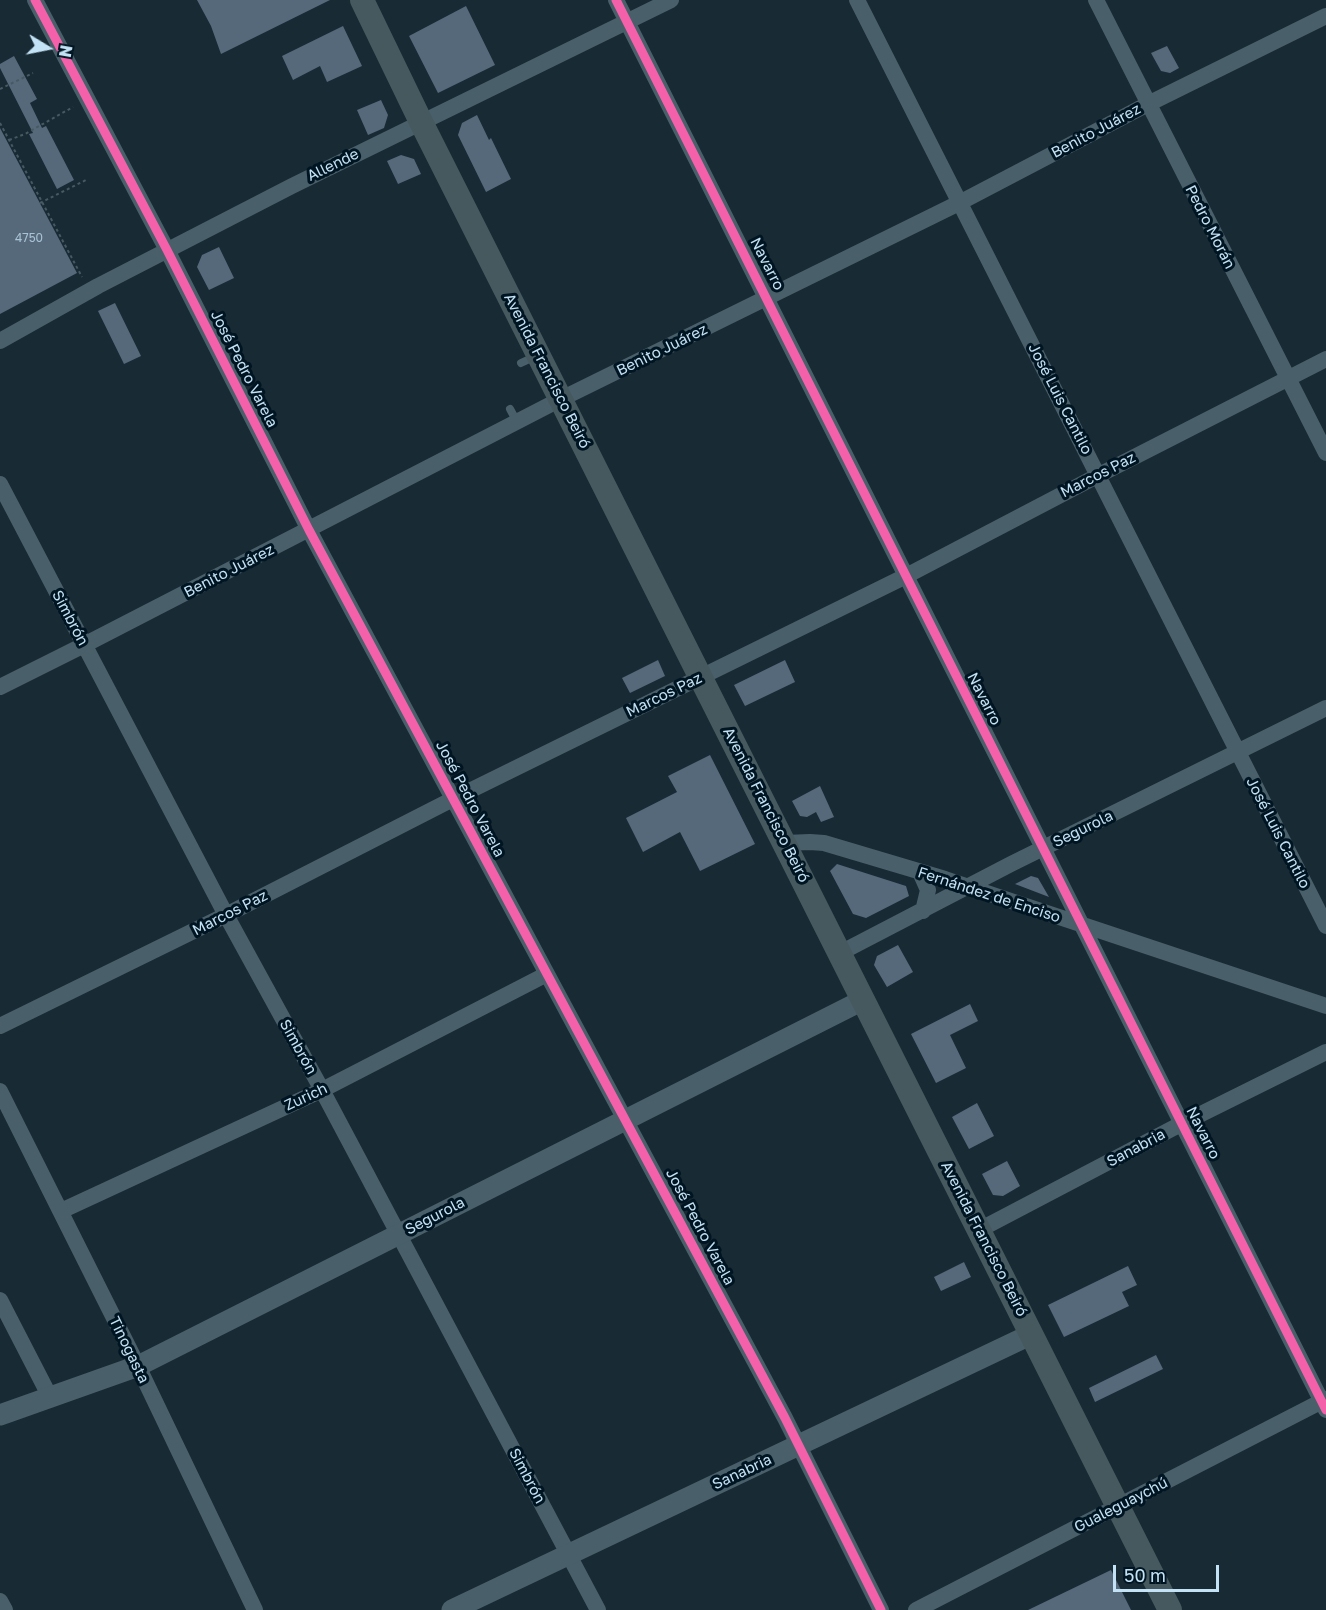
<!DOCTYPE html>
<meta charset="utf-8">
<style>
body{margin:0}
#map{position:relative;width:1326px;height:1610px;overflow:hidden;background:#182a34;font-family:"Golos Text",sans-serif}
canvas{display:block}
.north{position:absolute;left:18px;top:18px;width:60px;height:60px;-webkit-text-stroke:4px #001522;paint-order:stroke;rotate:100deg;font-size:16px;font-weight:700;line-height:24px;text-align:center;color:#c4e2f5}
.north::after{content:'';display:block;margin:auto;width:21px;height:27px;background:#c4e2f5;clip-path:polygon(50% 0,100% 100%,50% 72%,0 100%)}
.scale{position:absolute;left:1113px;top:1565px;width:106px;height:27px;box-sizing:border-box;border:3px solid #c4e2f5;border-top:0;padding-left:8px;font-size:18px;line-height:21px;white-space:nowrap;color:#c4e2f5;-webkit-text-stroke:4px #001522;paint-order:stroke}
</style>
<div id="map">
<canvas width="1326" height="1610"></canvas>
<div class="north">N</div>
<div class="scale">50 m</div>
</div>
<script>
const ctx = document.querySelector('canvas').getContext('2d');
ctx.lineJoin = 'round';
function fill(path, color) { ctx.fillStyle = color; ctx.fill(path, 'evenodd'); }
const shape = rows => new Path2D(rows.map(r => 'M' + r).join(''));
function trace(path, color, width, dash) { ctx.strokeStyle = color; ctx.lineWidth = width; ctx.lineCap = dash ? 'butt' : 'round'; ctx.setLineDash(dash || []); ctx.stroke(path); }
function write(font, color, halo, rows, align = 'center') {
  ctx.font = font + ' "Golos Text",sans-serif'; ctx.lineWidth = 6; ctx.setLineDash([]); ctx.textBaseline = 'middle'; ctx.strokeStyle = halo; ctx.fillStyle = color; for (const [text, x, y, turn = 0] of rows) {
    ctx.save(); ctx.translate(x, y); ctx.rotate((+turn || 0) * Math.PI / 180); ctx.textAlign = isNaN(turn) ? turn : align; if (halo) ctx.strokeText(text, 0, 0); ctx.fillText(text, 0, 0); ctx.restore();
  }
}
fill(shape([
 [197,0,330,0,221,54,211,26],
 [466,6,495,65,438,93,409,36],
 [343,26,362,66,327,82,320,66,293,80,282,56],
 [1167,46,1179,68,1170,73,1161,71,1151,53],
 [14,56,37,99,30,103,42,128,46,126,74,180,57,189,29,134,33,133,0,68,0,64],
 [381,100,388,115,384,128,368,135,357,110],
 [477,115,489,140,491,138,511,179,486,192,458,135,462,123],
 [0,128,77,273,0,314],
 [401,155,414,159,421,174,398,184,387,161],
 [219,247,234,278,209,290,197,267,202,255],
 [115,303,141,356,124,364,98,311],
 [658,660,665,676,630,693,622,678],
 [785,660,795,682,745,706,734,685],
 [710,755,755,844,700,871,680,832,643,852,626,818,677,792,668,776],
 [820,786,834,817,821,822,816,812,807,817,800,816,792,801],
 [837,864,906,886,909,896,866,918,853,914,830,871],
 [1031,876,1038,878,1049,897,1015,884],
 [898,945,913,972,887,987,874,965,877,956],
 [970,1004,978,1021,950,1035,966,1068,936,1083,911,1034],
 [977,1103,994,1136,969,1149,952,1117],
 [1007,1161,1020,1186,1003,1196,993,1195,982,1174],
 [964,1262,971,1277,941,1291,934,1277],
 [1128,1266,1137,1285,1122,1292,1129,1306,1064,1337,1048,1305],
 [1156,1355,1163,1369,1095,1402,1089,1388],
 [1111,1570,1131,1610,1028,1610]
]), '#56697a');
trace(shape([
 [0,89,33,73],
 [0,123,82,277],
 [9,140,25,134,73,107],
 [40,203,88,179]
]), '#475962', 2, [3, 3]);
trace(shape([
 [521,363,536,356],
 [510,409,517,422]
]), '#495f6a', 8);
trace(shape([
 [35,0,167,250,309,530,785,1418,881,1610],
 [616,0,1326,1410],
 [857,0,1326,926],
 [1096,0,1326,453],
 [0,341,98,286,292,186,671,0],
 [0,484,226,915,322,1090,598,1610],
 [0,687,84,645,561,399,959,203,1148,104,1326,16],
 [785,843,810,842,824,843,945,879,1326,1006],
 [920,872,928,890,923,911],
 [840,953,1011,864,1326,708],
 [0,1026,226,915,453,799,906,576,1099,475,1326,359],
 [0,1091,138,1366,255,1610],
 [61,1211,322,1090,547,974],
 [979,1230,1181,1124,1326,1052],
 [0,1300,50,1397],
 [0,1601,5,1610],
 [916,1610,1326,1399]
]), '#495f6a', 16);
trace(shape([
 [0,1415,138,1366,863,1000],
 [452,1610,1032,1334]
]), '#495f6a', 21);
trace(shape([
 [362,0,421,122,1170,1610]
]), '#45595f', 24);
trace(shape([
 [35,0,167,250,309,530,785,1418,881,1610],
 [616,0,1326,1410]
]), '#f560ab', 9);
write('12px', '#a8c4d6', null, [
 ["4750",29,238]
]);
write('15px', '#c4e2f5', '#001522', [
 ["Benito Juárez",1096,131,-28],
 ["Allende",333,165,-26],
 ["Pedro Morán",1210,227,63],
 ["Navarro",767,264,63],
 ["Benito Juárez",662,350,-26],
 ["José Pedro Varela",244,369,63],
 ["Avenida Francisco Beiró",547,371,63],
 ["José Luis Cantilo",1060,399,63],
 ["Marcos Paz",1098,475,-27],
 ["Benito Juárez",229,571,-27],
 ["Simbrón",70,618,62],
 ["Marcos Paz",664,695,-26],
 ["Navarro",984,699,63],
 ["José Pedro Varela",470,799,62],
 ["Avenida Francisco Beiró",766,805,63],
 ["Segurola",1083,829,-26],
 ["José Luis Cantilo",1278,833,63],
 ["Fernández de Enciso",989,895,18],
 ["Marcos Paz",230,913,-27],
 ["Simbrón",298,1047,61],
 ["Zurich",306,1097,-25],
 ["Navarro",1203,1133,63],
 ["Sanabria",1136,1148,-28],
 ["Segurola",435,1216,-27],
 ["José Pedro Varela",700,1227,62],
 ["Avenida Francisco Beiró",984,1239,63],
 ["Tinogasta",129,1350,64],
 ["Sanabria",742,1472,-25],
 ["Simbrón",527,1476,62],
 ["Gualeguaychú",1121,1505,-27]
]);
</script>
